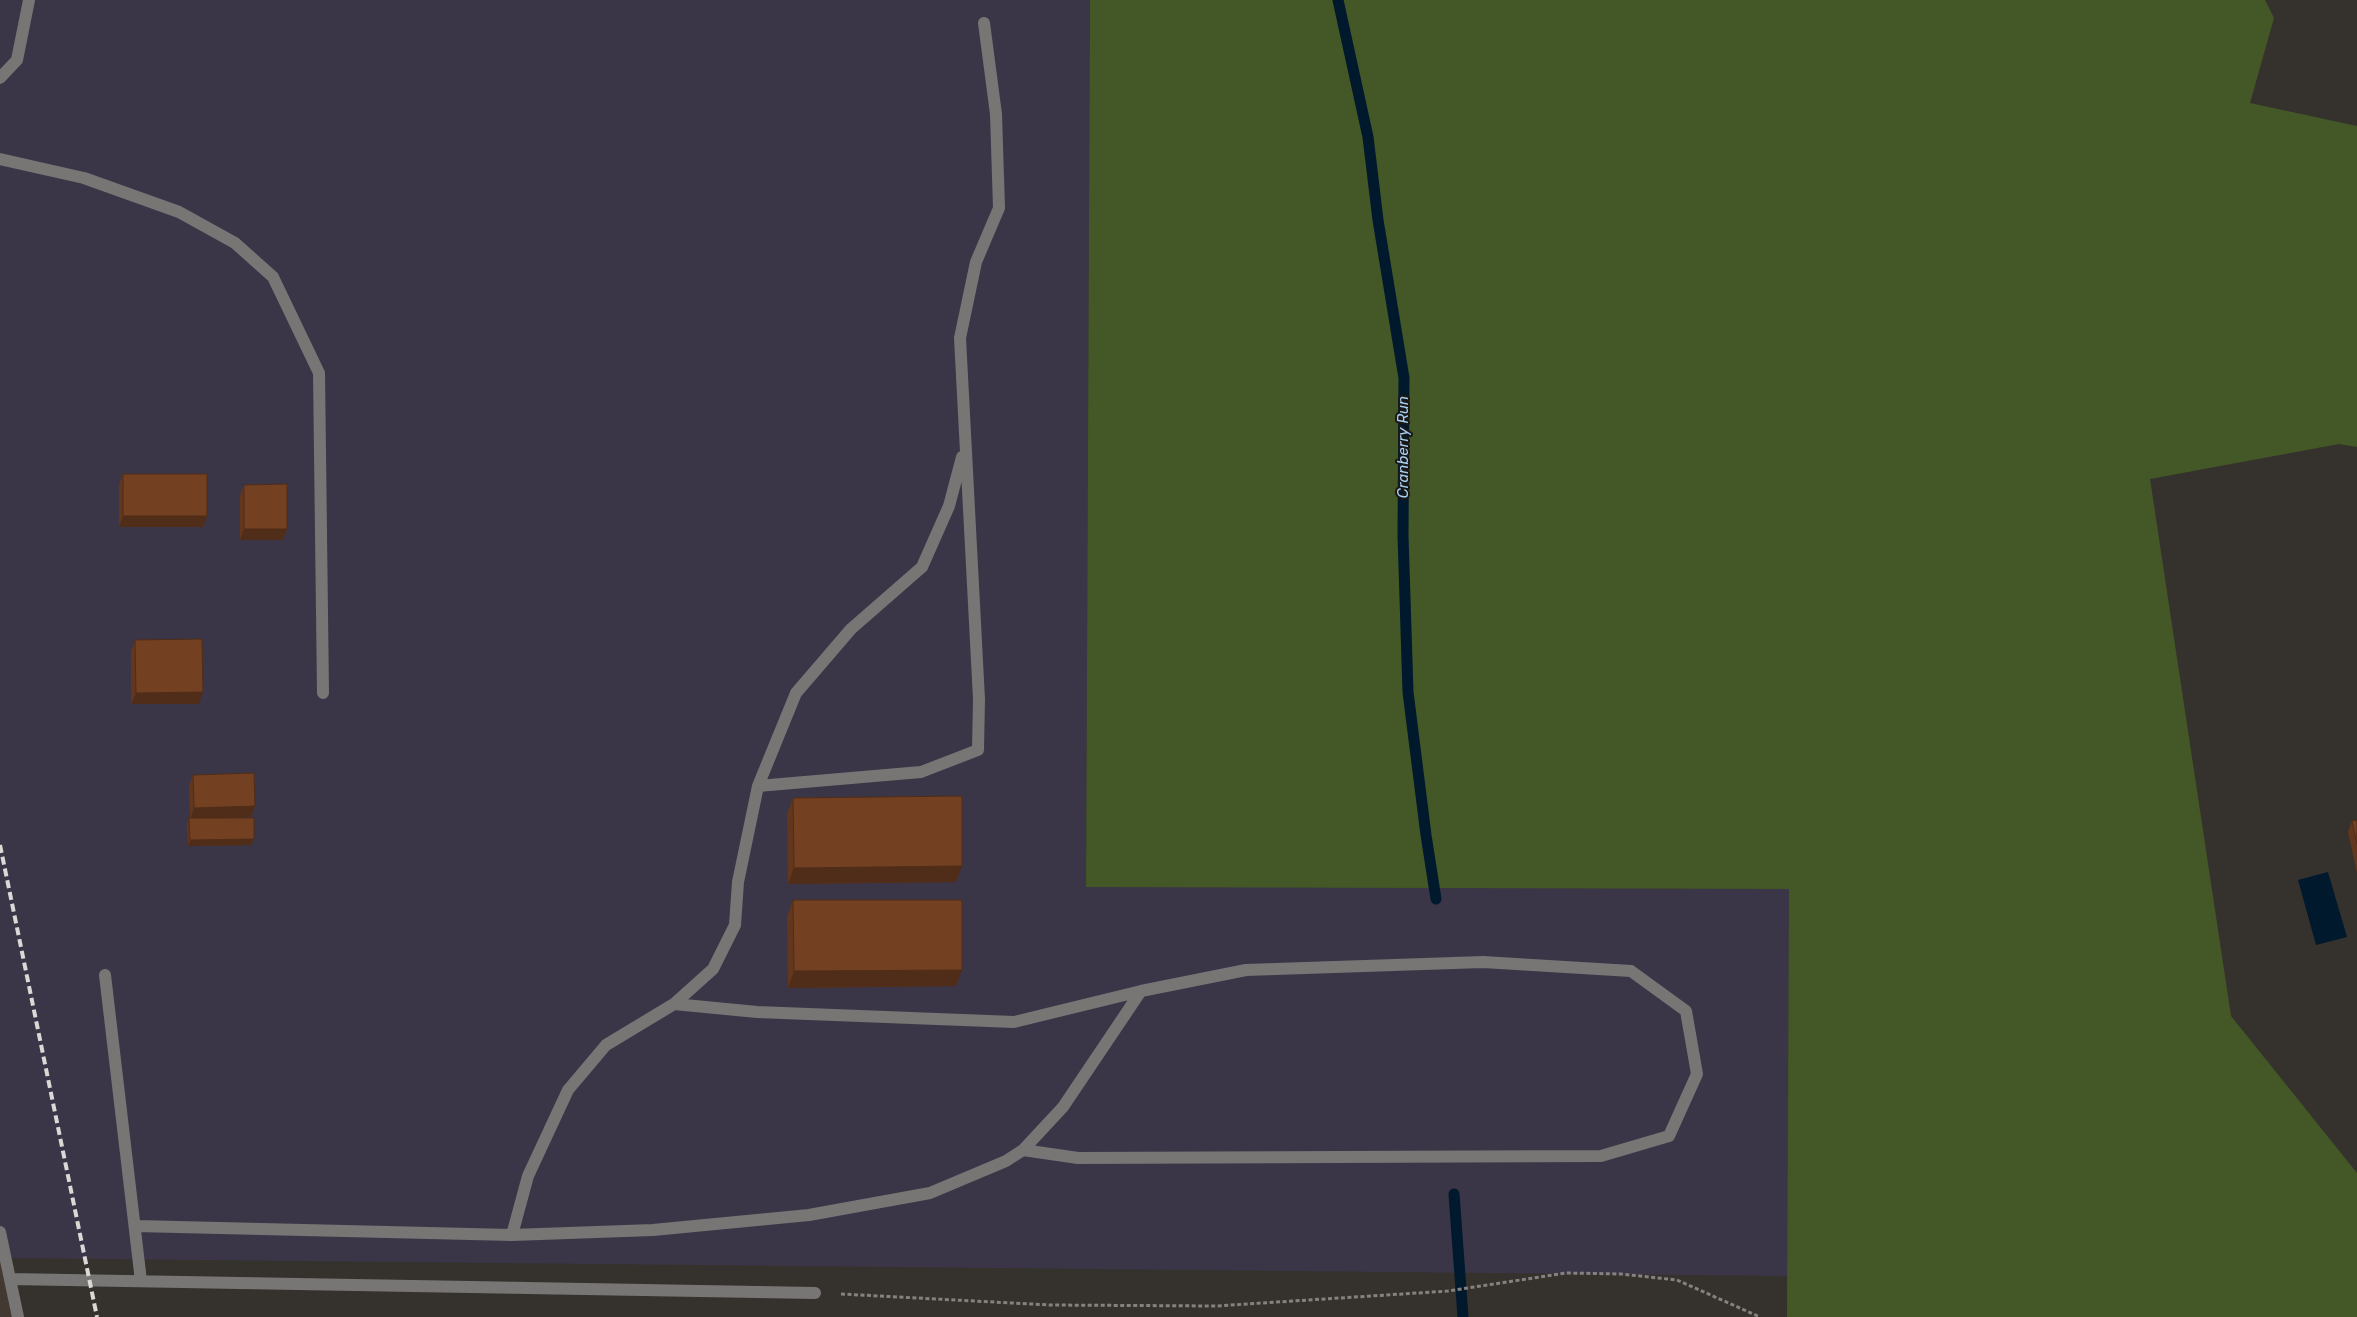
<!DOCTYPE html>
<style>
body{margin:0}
canvas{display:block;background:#35312d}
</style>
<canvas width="2357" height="1317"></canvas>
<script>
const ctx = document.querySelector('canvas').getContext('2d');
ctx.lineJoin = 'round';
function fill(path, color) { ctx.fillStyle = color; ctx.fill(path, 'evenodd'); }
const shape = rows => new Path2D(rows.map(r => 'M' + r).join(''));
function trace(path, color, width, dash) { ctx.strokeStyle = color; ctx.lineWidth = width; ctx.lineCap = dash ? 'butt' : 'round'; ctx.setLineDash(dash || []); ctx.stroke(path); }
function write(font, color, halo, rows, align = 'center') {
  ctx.font = font + ' Rubik,sans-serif'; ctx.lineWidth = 4; ctx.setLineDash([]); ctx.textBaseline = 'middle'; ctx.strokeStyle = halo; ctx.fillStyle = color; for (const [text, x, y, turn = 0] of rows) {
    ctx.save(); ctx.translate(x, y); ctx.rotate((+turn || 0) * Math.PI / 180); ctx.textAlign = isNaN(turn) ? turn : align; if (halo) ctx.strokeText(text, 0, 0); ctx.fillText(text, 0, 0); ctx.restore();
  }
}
fill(shape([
 [0,0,1090,0,1086,886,1789,889,1788,1276,5,1258,0,1232]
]), '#3a3647');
fill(shape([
 [0,1232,18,1317,0,1317]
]), '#423932');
fill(shape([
 [1090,0,2265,0,2274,18,2250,103,2357,126,2357,447,2339,444,2150,479,2231,1016,2357,1173,2357,1317,1787,1317,1789,889,1086,887]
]), '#445726');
fill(shape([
 [2328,872,2347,937,2316,945,2298,880]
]), '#01192c');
trace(shape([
 [1338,0,1368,137,1378,220,1404,378,1403,536,1408,692,1426,835,1436,899],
 [1454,1194,1463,1317]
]), '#01192c', 11);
trace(shape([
 [841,1294,1050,1305,1216,1306,1448,1291,1566,1273,1621,1274,1677,1280,1760,1317]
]), '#85817e', 3, [4, 2.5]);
trace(shape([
 [0,78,17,60,29,0],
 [0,159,84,178,179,212,235,243,273,277,319,373,323,693],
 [758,786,921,772,978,750,979,699,960,338,976,262,999,208,996,114,984,23],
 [105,975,141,1281],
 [674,1004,757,1012,1014,1022,1141,991,1246,970,1483,962,1631,971,1686,1011,1697,1074,1669,1136,1601,1156,1078,1158,1023,1150],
 [136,1226,512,1235,653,1230,809,1215,930,1193,1006,1161,1023,1150,1063,1107,1141,991],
 [0,1232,18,1317],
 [512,1235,528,1176,568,1090,606,1045,674,1004,713,969,735,925,738,882,758,786,796,693,851,629,922,567,949,506,962,457],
 [10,1279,815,1293]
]), '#787575', 12);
trace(shape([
 [0,845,97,1317]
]), '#dbd8d6', 4, [8, 4]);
fill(shape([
 [123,474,207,516,203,527,119,527,119,485],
 [244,485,287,529,283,540,240,540,240,496],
 [135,640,199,704,131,704,131,651],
 [193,775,255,806,251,817,218,818,254,839,251,845,188,846,187,824,189,818,190,818,189,786],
 [793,798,956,882,788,884,787,814],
 [2357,820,2357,873,2348,832,2352,821],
 [793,900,956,986,788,988,787,917]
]), '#63371d');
fill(shape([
 [123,516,207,516,203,527,119,527],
 [244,529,287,529,283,540,240,540],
 [203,692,199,704,131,704,136,693],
 [255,806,251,817,190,819,194,808],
 [254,839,251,845,188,846,190,840],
 [962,866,956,882,788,884,794,868],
 [962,970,956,986,788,988,794,971]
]), '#502d18');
const building = shape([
 [123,474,207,474,207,516,123,516,123,474],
 [287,484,287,529,244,529,244,485,287,484],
 [202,639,203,692,136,693,135,640,202,639],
 [254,773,255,806,194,808,193,775,254,773],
 [962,796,962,866,794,868,793,798,962,796],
 [189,818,254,818,254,839,190,840,189,818],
 [2357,820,2357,844,2352,821,2357,820],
 [793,900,962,900,962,970,794,971,793,900]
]);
fill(building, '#734022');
trace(building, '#502d18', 1);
write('italic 15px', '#a5cff3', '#1b1917', [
 ["Cranberry Run",1404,447,-90]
]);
</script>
